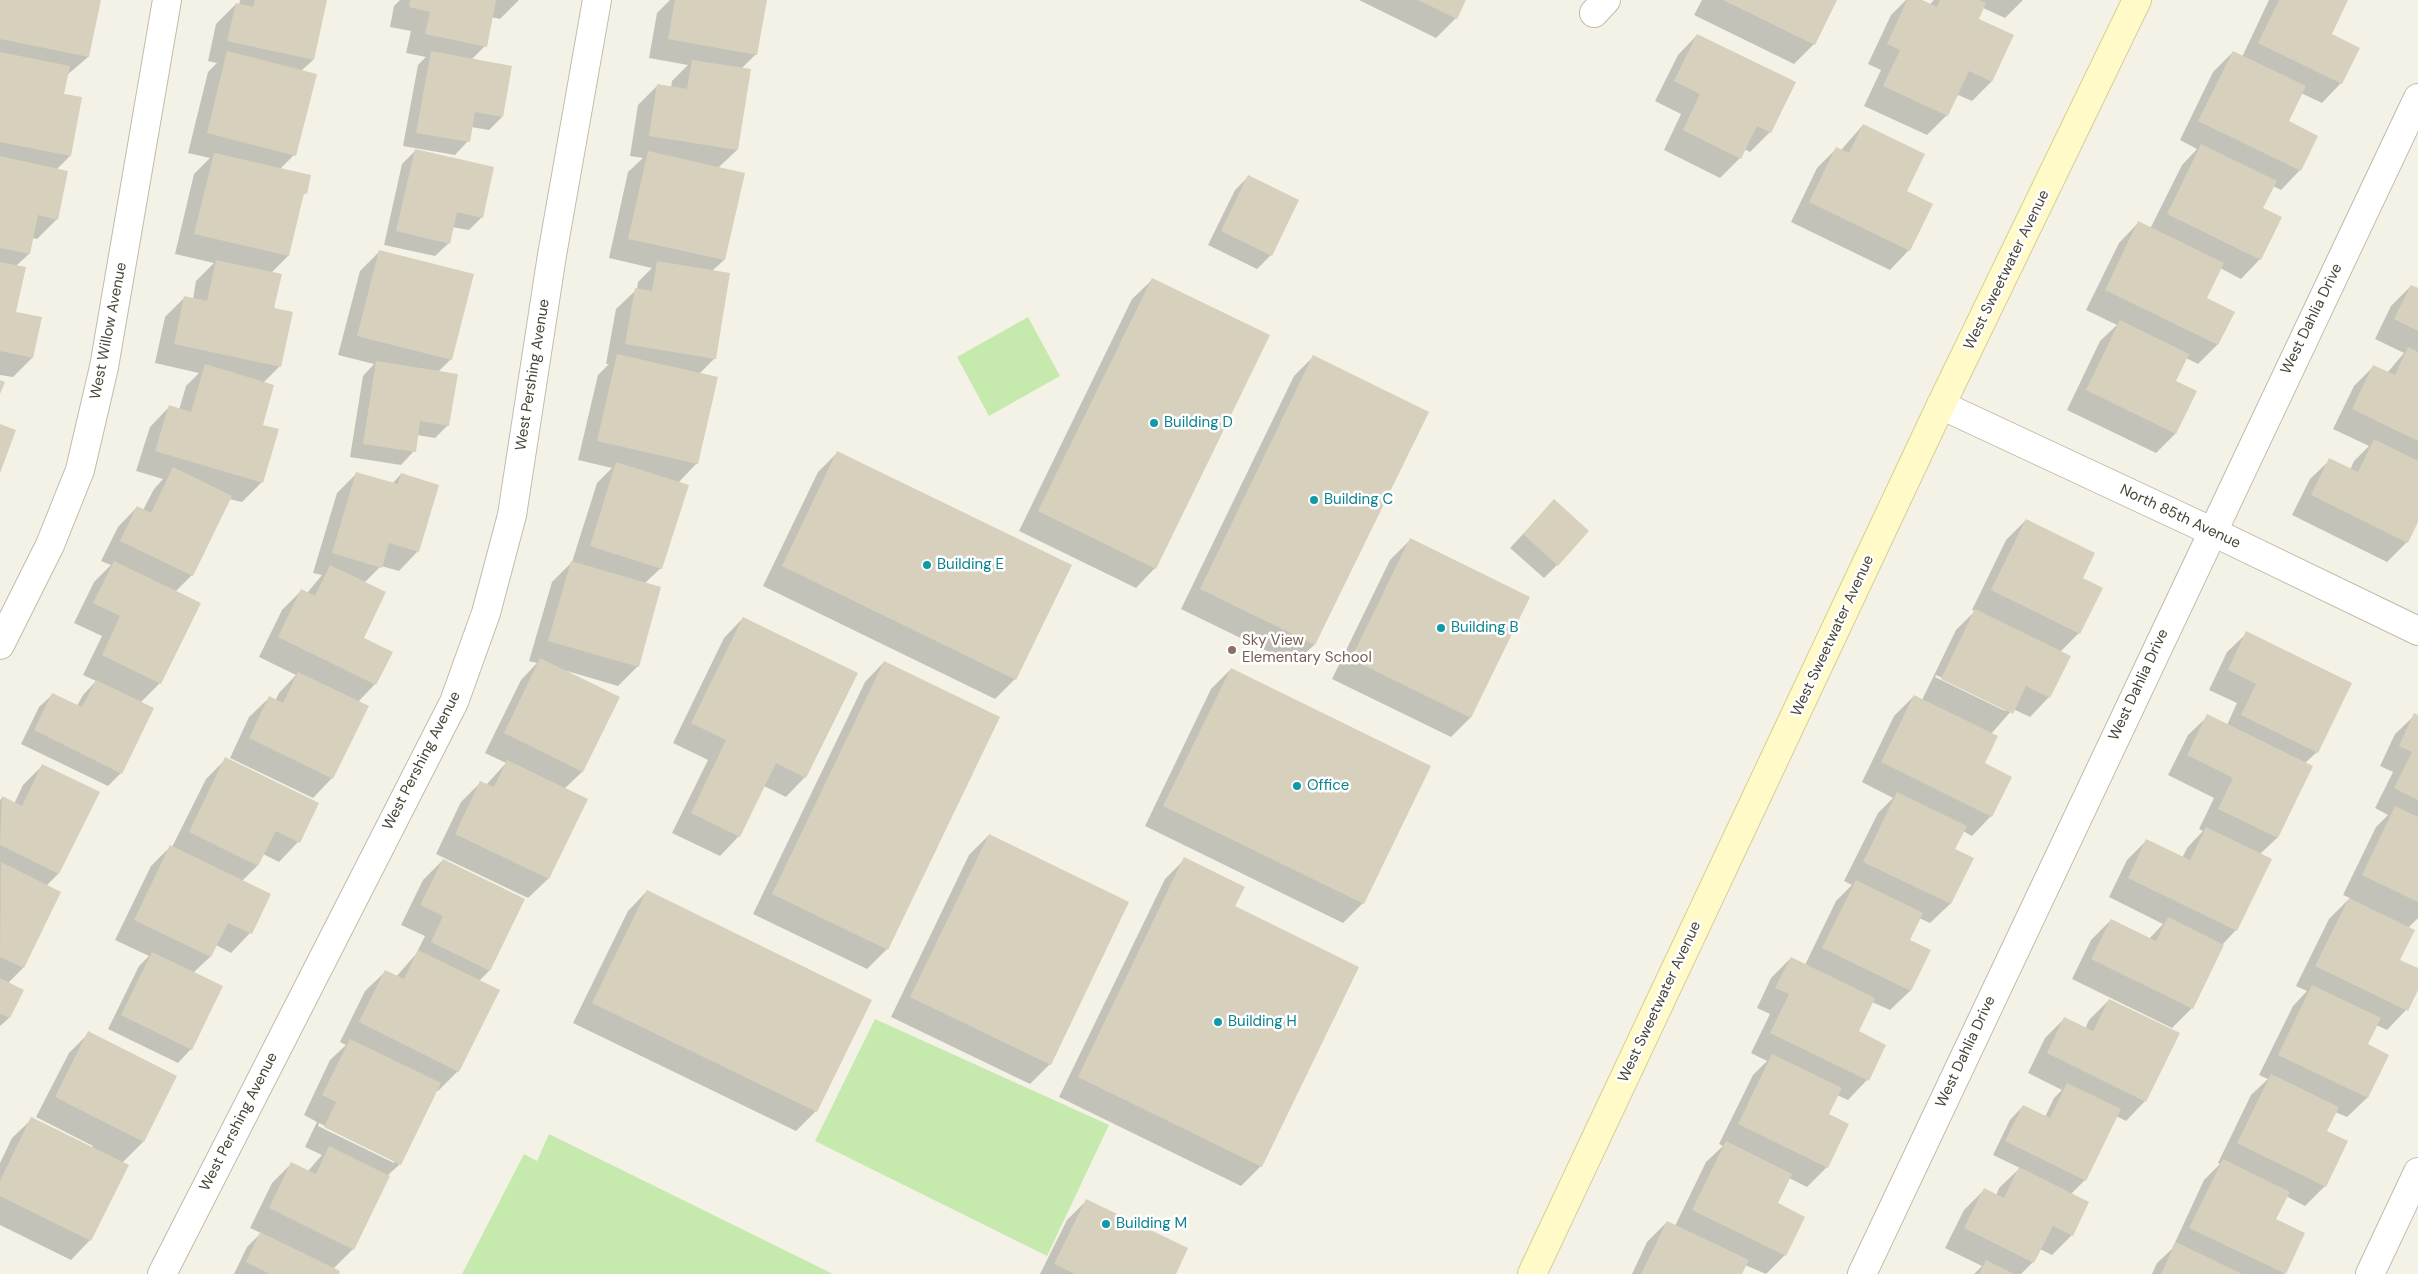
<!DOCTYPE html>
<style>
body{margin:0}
canvas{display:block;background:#f4f2e7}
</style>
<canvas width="2418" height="1274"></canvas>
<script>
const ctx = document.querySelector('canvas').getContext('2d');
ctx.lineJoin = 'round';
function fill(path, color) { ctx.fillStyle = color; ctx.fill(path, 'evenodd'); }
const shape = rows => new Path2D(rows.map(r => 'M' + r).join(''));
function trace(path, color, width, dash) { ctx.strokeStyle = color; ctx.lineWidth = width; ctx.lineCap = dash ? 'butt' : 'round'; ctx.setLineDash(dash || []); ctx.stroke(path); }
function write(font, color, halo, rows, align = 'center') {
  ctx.font = font + ' "DM Sans",sans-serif'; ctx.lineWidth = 5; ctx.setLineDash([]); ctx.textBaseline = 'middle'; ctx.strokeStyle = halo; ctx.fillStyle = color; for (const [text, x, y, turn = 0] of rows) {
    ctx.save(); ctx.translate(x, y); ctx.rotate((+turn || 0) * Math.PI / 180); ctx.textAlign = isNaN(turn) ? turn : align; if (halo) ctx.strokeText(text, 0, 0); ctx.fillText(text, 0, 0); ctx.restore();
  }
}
fill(shape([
 [1028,317,1060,376,989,416,957,357],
 [875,1019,1109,1125,1047,1256,815,1141],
 [549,1134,833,1274,462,1274,524,1154,537,1161]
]), '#c6eaae');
fill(shape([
 [0,0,99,0,88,57,66,76,63,95,70,156,56,170,57,219,37,239,32,238,29,254,16,266,15,313,32,358,13,377,0,375],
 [240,0,326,0,313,60,301,71,294,155,280,169,305,193,302,197,288,256,271,273,280,366,263,383,261,426,277,430,261,483,242,502,229,499,192,575,175,592,160,683,140,703,121,773,108,786,21,744,39,707,53,694,77,706,83,695,96,681,83,675,102,636,74,623,94,582,111,565,101,561,118,527,137,507,143,510,154,489,163,479,136,471,150,427,169,407,179,410,186,386,199,373,155,363,165,317,185,297,193,299,196,281,214,263,175,254,194,174,210,158,188,153,208,72,217,63,208,61,216,24,236,4,239,5],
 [400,0,519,0,500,19,491,17,485,46,472,59,511,67,502,117,489,130,471,127,468,141,455,155,403,146,418,65,426,57,406,53,411,31,390,27,394,6],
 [670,0,766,0,756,54,741,69,737,150,718,168,724,260,712,271,715,358,699,374,697,463,678,483,661,568,645,583,638,666,618,686,567,671,582,772,564,789,586,800,548,879,528,898,436,854,461,802,481,782,486,785,506,763,485,753,521,680,537,663,529,661,552,582,572,562,597,483,612,468,578,460,598,375,609,364,606,364,616,309,637,289,638,282,652,268,609,258,628,172,643,158,630,156,638,105,657,86,671,88,672,81,688,65,649,58,657,13],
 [1359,0,1465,0,1456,18,1436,38],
 [1702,0,1836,0,1814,44,1794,64,1694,15],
 [1906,0,1919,0,1929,5,1934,0,2023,0,2005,18,1983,8,1978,19,1991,82,1972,101,1958,95,1947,115,1927,135,1864,106,1881,70,1868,64,1891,15],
 [2269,0,2347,0,2330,34,2341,83,2322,103,2301,93,2287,122,2300,170,2281,190,2273,186,2262,209,2260,259,2241,279,2220,268,2205,299,2217,345,2198,364,2186,358,2175,381,2175,434,2156,453,2067,410,2100,341,2117,325,2086,310,2119,243,2138,223,2150,229,2182,165,2197,149,2180,140,2213,72,2233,52,2242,57],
 [1697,35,1770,132,1750,152,1744,149,1740,158,1720,178,1664,150,1681,114,1655,101,1678,55],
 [1863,125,1905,192,1909,250,1890,270,1791,222,1817,168,1837,148,1841,150],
 [415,151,482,217,469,230,452,227,449,243,435,256,384,245,402,164],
 [1248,177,1271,255,1257,269,1208,245,1235,190],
 [379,252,451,359,438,372,448,425,435,438,417,435,414,451,401,465,350,457,363,376,374,364,338,355,360,271],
 [1152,280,1155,568,1136,588,1019,531,1132,299],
 [2411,286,2418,290,2418,519,2407,542,2387,562,2292,515,2310,479,2330,460,2350,470,2354,461,2369,446,2333,429,2354,386,2374,366,2387,373,2404,353,2375,339,2391,306],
 [1313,357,1427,412,1314,645,1294,664,1181,609,1294,376],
 [838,452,1015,679,995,699,763,586,818,472],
 [357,473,392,484,401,474,418,551,399,571,381,566,364,583,362,638,375,684,358,702,332,778,313,798,230,758,249,717,269,698,275,701,279,693,296,675,259,657,282,610,302,590,307,593,322,575,313,573,337,493],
 [1554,501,1557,565,1544,578,1510,548],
 [2026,520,2081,578,2079,633,2060,652,2049,697,2030,717,2013,709,1991,734,1983,764,1991,816,1972,836,1963,831,1954,850,1972,859,1950,904,1930,923,1919,918,1908,941,1929,951,1910,991,1890,1010,1872,1002,1857,1032,1867,1080,1848,1100,1837,1095,1827,1115,1827,1167,1807,1187,1789,1178,1776,1204,1785,1255,1766,1274,1745,1265,1741,1274,1632,1274,1647,1242,1667,1222,1675,1226,1706,1162,1723,1146,1719,1144,1753,1075,1767,1061,1751,1053,1770,1014,1757,1008,1771,978,1791,958,1805,965,1836,901,1852,885,1844,881,1878,813,1893,798,1862,782,1894,716,1914,696,1922,700,1956,630,1975,611,1972,610,2006,540],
 [1936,675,2005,709,2005,711,1935,677],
 [1410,540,1470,718,1451,737,1332,679,1390,560],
 [743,618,805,777,786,797,764,786,739,836,720,856,672,833,708,760,673,743,724,638],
 [2247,633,2317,752,2305,763,2311,766,2277,838,2260,854,2236,930,2222,945,2192,1008,2172,1028,2072,979,2091,940,2111,920,2149,939,2163,924,2109,897,2127,860,2147,840,2182,858,2187,848,2203,831,2199,829,2214,798,2168,775,2188,735,2208,716,2227,725,2237,703,2209,690,2227,652],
 [884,662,887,949,867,969,753,914,865,682],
 [1231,669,1363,903,1343,923,1145,826,1211,689],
 [2415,715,2418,716,2418,918,2408,928,2399,960,2418,970,2418,987,2406,1010,2387,1030,2376,1025,2366,1045,2387,1055,2367,1098,2347,1117,2335,1112,2325,1132,2325,1186,2305,1206,2286,1196,2275,1220,2304,1234,2284,1274,2152,1274,2157,1263,2172,1249,2204,1180,2220,1164,2218,1163,2251,1095,2268,1079,2259,1075,2293,1006,2307,991,2296,986,2329,919,2350,898,2343,895,2376,827,2388,815,2375,808,2393,772,2380,766,2395,734],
 [226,759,298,842,279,862,263,854,257,866,242,881,250,933,231,953,216,945,210,957,193,973,191,1049,178,1063,108,1029,139,966,149,956,115,940,151,866,171,846,172,847,206,779],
 [43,765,58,874,46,886,60,892,23,968,8,983,23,990,9,1018,0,1026,0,800,2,798,14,804,23,785],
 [989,835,1050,1064,1030,1084,891,1017,969,855],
 [1185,859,1233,907,1261,1166,1241,1186,1059,1097,1165,879],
 [443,860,524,900,489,971,479,981,458,1071,438,1091,436,1090,400,1164,387,1176,353,1249,333,1269,337,1274,234,1274,247,1247,261,1233,250,1228,272,1183,291,1164,308,1171,322,1155,305,1147,317,1122,304,1115,330,1060,346,1045,340,1042,365,991,385,972,396,977,416,954,425,936,401,925,423,880],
 [319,1123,394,1160,394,1163,318,1126],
 [647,891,816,1111,796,1131,573,1023,628,911],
 [2109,1000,2145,1101,2126,1121,2116,1116,2085,1180,2071,1194,2072,1235,2052,1255,2040,1249,2033,1262,2021,1274,1974,1274,1982,1266,1945,1248,1964,1210,1984,1190,1996,1196,1999,1188,2020,1168,1993,1155,2010,1120,2023,1106,2045,1117,2054,1098,2062,1090,2028,1073,2045,1038,2064,1019,2085,1029,2089,1020],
 [89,1033,143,1142,122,1163,90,1240,71,1260,0,1225,0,1163,12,1138,32,1119,92,1148,93,1146,36,1117,69,1053],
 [1087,1200,1174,1274,1040,1274,1067,1220]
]), '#0003');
fill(shape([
 [0,0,101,0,89,57,0,39],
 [255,0,327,0,314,60,227,41,236,3,253,7],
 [410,0,496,0,487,47,425,34,430,12,409,7],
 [675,0,767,0,757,55,668,39],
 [1418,0,1466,0,1457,19],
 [1723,0,1837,0,1815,45],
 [1907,0,1922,0,1937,7,1940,0,1979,0,1986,3,1979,19,2014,35,1992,82,1969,71,1948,116,1883,86,1900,50,1887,44],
 [2279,0,2348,0,2332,34,2360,48,2342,84,2258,43],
 [1697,34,1796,82,1771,133,1757,126,1741,159,1683,130,1700,94,1674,81],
 [227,51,317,74,296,156,207,133],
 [431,51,512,66,503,117,475,112,470,142,416,133],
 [2233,51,2306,86,2289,121,2318,136,2301,171,2198,121],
 [0,52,70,66,64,94,82,97,71,156,0,142],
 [692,60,751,69,738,150,649,136,657,84,687,89],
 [1863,124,1925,154,1907,191,1933,204,1910,251,1809,202,1836,147,1849,153],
 [2201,144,2277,181,2263,208,2282,217,2261,260,2167,214],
 [415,149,494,167,483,218,457,212,450,244,396,231],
 [648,151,745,173,725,260,628,239],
 [214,153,311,175,307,194,304,193,289,256,194,234],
 [0,156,68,171,58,220,38,215,30,254,0,248],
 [1248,175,1299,200,1272,256,1221,231],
 [2138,221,2224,263,2207,298,2235,312,2218,345,2105,290],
 [379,250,474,274,452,360,357,336],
 [216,260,282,274,274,308,293,312,281,367,174,344,184,296,207,301],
 [657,261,730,273,716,359,625,344,635,288,652,291],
 [0,262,26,267,16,312,42,317,33,358,0,351],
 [1152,278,1270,335,1156,569,1038,511],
 [2411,285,2418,288,2418,331,2394,319],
 [2120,320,2189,354,2176,381,2197,391,2176,434,2086,390],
 [2408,347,2418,352,2418,441,2352,409,2373,365,2395,375],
 [617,354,718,377,698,464,597,441],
 [1313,355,1429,412,1315,645,1200,589],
 [376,361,458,374,449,426,420,421,416,452,363,444],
 [205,364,274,385,263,425,279,429,263,483,155,451,169,405,191,412],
 [0,380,5,382,0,394],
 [0,424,16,430,0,473],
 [2374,439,2418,461,2418,522,2408,543,2311,495,2329,458,2358,472],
 [837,451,1072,565,1016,680,782,566],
 [616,462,689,485,662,569,590,546],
 [173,467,232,496,193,576,120,541,137,506,151,513],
 [356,472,398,484,401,473,439,485,419,552,389,543,382,568,332,553],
 [1554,499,1589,531,1558,566,1523,534],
 [2026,519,2095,553,2083,578,2103,588,2080,634,1991,590],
 [1410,538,1530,597,1471,718,1351,659],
 [114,561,201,603,161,684,102,655,120,616,93,603],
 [571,561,661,587,639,667,548,641],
 [330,565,386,592,364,638,393,652,376,685,278,637,301,589,315,596],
 [1975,609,2071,656,2050,698,2026,686,2013,714,1941,679],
 [743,617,858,673,806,778,776,763,740,837,691,813,726,740,691,723],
 [2246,631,2352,683,2318,753,2241,715,2256,684,2228,670],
 [540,658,620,697,583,772,504,733],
 [884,661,1000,717,888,950,772,894],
 [1231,668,1431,766,1364,904,1163,806],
 [298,672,369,706,333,779,249,738,269,696,283,703],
 [96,680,154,708,122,774,34,730,52,693,82,707],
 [1914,695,1998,736,1985,763,2012,777,1992,817,1881,762],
 [2414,713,2418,715,2418,800,2394,788,2412,752,2399,746],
 [2207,714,2313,766,2278,838,2218,809,2233,778,2187,755],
 [225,757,319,803,300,843,276,831,258,866,189,832],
 [507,760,588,799,549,879,455,834,480,781,494,787],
 [42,764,100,792,59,874,0,845,2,796,22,806],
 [1897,792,1967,826,1955,849,1974,858,1951,904,1863,862],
 [2395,806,2418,817,2418,902,2362,875],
 [2206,827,2272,859,2237,931,2128,878,2146,839,2190,860],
 [989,834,1129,902,1051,1065,910,997],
 [170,845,271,894,252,934,228,923,211,957,134,920],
 [1184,857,1245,887,1235,906,1359,967,1262,1167,1078,1077],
 [443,859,525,899,490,971,431,942,443,916,420,905],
 [1,862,61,892,24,968,0,957],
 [1856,880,1923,913,1910,940,1931,950,1911,991,1822,948],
 [647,890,872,1000,817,1112,592,1003],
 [2349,898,2415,930,2400,960,2418,968,2418,990,2408,1011,2315,966],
 [2168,917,2224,945,2193,1009,2091,959,2111,919,2156,941],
 [418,950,500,990,459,1072,359,1022,385,970,404,979],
 [152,952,223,986,192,1050,121,1015],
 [1791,957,1875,998,1859,1031,1886,1045,1869,1081,1770,1033,1789,994,1775,988],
 [0,978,24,990,10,1018,0,1014],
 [2312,985,2381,1018,2368,1044,2389,1055,2368,1098,2278,1055],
 [2109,999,2180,1033,2146,1102,2047,1053,2064,1017,2093,1031],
 [88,1031,177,1076,144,1142,55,1097],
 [350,1039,441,1083,401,1165,324,1127,336,1102,322,1095],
 [1772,1054,1842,1088,1829,1114,1849,1124,1828,1168,1738,1124],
 [2271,1074,2339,1107,2327,1131,2348,1141,2326,1187,2237,1143],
 [2067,1083,2121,1109,2086,1181,2005,1141,2023,1105,2050,1118],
 [31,1117,129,1165,91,1241,0,1196,0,1181],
 [1726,1141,1792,1174,1778,1203,1805,1217,1786,1256,1692,1210],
 [329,1146,390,1176,354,1250,269,1208,291,1162,316,1174],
 [2223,1159,2290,1192,2276,1219,2305,1233,2286,1274,2189,1228],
 [2019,1167,2089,1202,2073,1236,2053,1226,2034,1263,1964,1228,1984,1188,2004,1198],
 [1086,1199,1188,1248,1176,1274,1075,1274,1054,1264],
 [1667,1221,1749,1260,1742,1274,1641,1274],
 [260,1232,340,1271,339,1274,270,1274,246,1262],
 [2176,1242,2242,1274,2161,1274],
 [1986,1260,2014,1274,1979,1274]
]), '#d6d0bc');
const street = shape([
 [1594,13,1606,0],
 [1941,405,2211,531,2418,631],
 [0,645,50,545,80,470,104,367,167,0],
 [162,1274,454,702,486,613,512,515,552,255,597,0],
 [1862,1274,2418,98],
 [2370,1274,2418,1172]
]);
const secondary = shape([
 [1532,1274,1941,405,2137,0]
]);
trace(street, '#c0bca9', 30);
trace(secondary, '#d6cf95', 30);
trace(street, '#fff', 28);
trace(secondary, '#fffac7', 28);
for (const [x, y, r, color] of [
 [1154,423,5,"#0f9aa8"],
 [1314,500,5,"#0f9aa8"],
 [927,565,5,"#0f9aa8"],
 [1441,628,5,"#0f9aa8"],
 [1232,650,5,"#8d6e63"],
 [1297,786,5,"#0f9aa8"],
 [1218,1022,5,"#0f9aa8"],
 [1106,1224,5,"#0f9aa8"]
]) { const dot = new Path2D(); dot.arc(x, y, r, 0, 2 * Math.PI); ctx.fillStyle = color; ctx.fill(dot); trace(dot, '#fff', 2); }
write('15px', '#484436', '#fff', [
 ["West Sweetwater Avenue",2007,270,-64],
 ["West Dahlia Drive",2312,319,-64],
 ["West Willow Avenue",109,331,-79],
 ["West Pershing Avenue",533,375,-81],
 ["North 85th Avenue",2180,517,25],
 ["West Sweetwater Avenue",1833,636,-65],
 ["West Dahlia Drive",2139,685,-65],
 ["West Pershing Avenue",422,761,-63],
 ["West Sweetwater Avenue",1660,1002,-65],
 ["West Dahlia Drive",1966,1052,-65],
 ["West Pershing Avenue",239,1122,-63]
]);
write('15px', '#0d838f', '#fff', [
 ["Building D",1164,423],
 ["Building C",1324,500],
 ["Building E",937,565],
 ["Building B",1451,628],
 ["Office",1307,786],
 ["Building H",1228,1022],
 ["Building M",1116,1224]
], 'left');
write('15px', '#785e54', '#fff', [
 ["Sky View",1242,641],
 ["Elementary School",1242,658]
], 'left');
</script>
